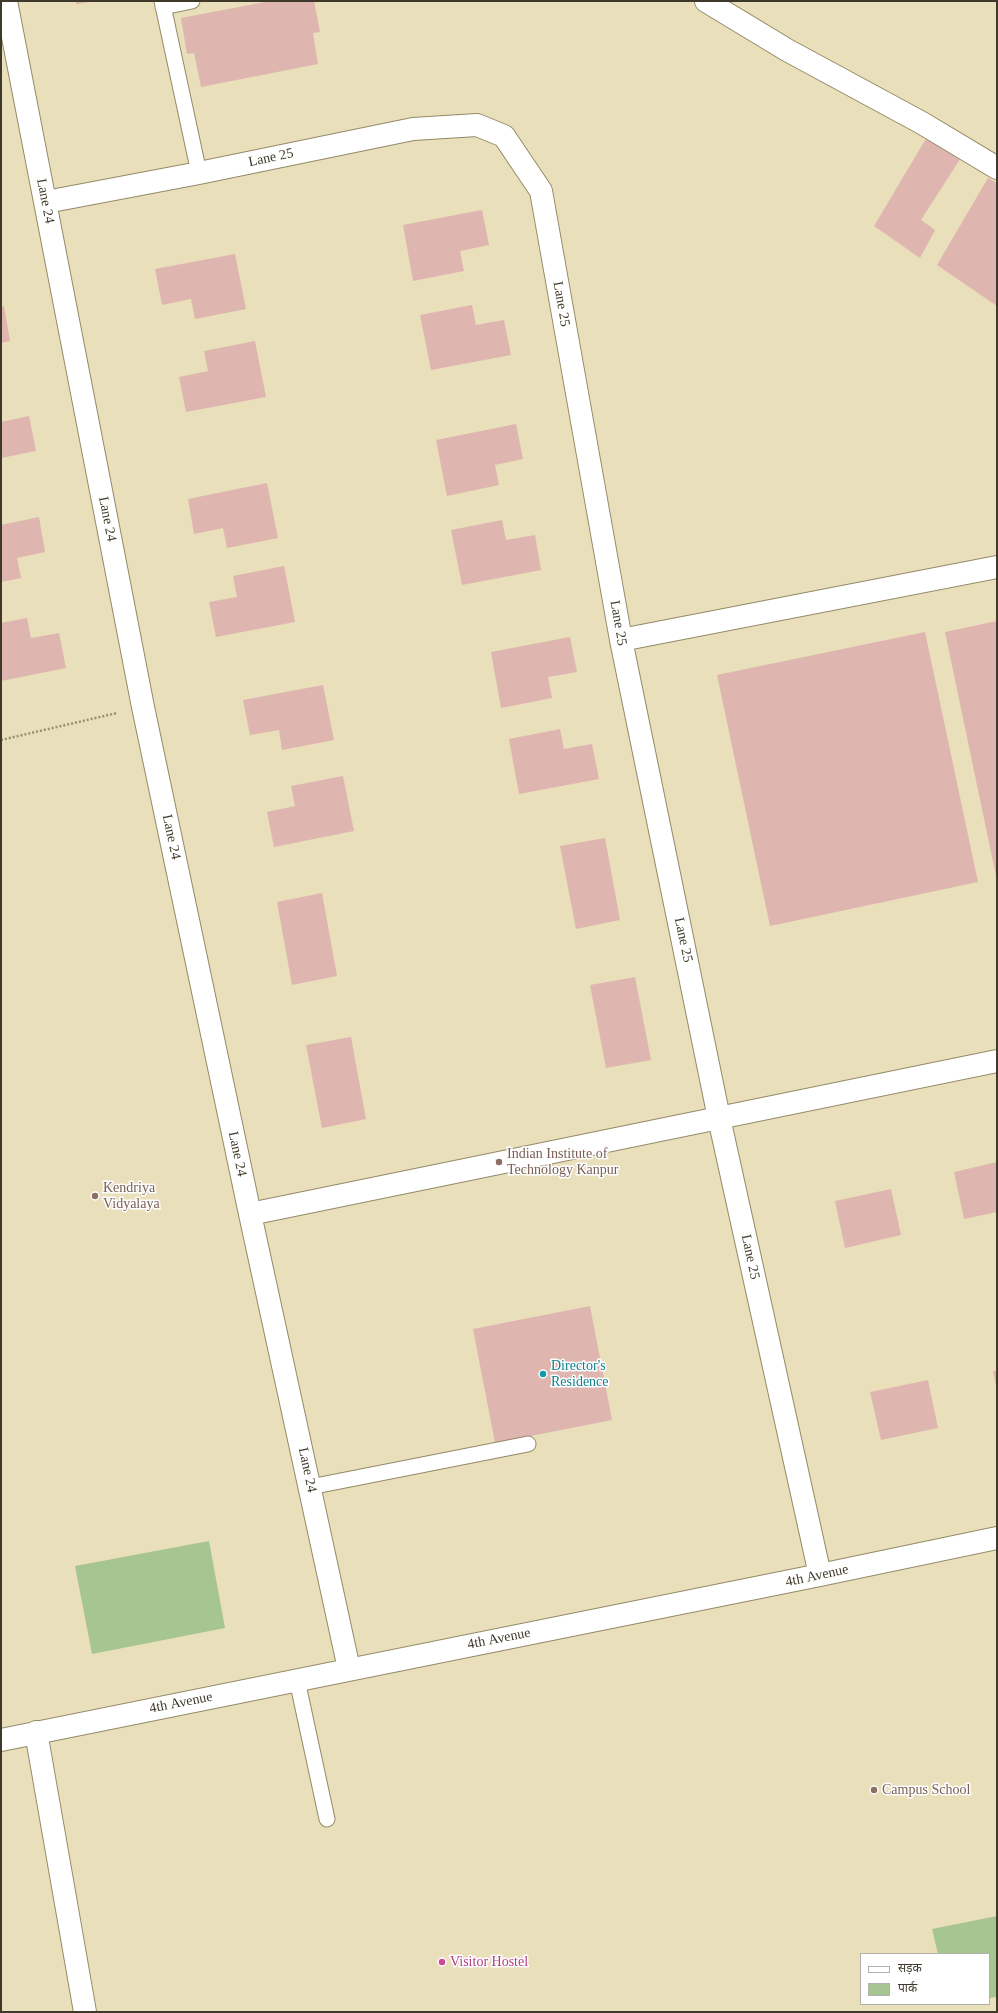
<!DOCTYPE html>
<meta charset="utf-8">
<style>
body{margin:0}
#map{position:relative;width:998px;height:2013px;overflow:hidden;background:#e9dfba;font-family:Georgia,"Noto Sans Devanagari",serif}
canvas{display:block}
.frame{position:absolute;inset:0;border:2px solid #3e392b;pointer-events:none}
.legend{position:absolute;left:860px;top:1953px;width:130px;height:52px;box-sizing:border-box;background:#fff;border:1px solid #b2b0aa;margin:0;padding:5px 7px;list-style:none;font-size:12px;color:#3e392b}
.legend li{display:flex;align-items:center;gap:8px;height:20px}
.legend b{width:20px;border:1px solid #b2b0aa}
</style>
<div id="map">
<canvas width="998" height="2013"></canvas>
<div class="frame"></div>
<ul class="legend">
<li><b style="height:5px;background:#fff"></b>सड़क</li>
<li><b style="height:11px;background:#a7c590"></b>पार्क</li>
</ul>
</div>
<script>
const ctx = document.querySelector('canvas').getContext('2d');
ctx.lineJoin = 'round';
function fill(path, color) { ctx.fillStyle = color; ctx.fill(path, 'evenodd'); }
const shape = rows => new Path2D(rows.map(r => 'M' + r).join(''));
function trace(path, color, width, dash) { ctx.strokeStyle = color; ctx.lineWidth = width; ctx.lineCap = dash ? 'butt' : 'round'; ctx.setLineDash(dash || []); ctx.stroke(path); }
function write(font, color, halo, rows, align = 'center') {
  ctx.font = font + ' Georgia,serif'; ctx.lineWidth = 3; ctx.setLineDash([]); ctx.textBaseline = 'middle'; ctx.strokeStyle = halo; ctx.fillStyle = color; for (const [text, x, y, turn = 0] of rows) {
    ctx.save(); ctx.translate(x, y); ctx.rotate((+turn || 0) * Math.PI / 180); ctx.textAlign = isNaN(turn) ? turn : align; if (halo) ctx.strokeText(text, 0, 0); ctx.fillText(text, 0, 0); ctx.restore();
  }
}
fill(shape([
 [209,1541,225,1628,92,1654,75,1566],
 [997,1916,997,1997,989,1998,989,1954,938,1954,932,1929]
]), '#a7c590');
fill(shape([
 [76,1,89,1,89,2,76,4],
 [270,1,314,1,320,32,313,33,318,64,201,87,194,53,187,54,181,18],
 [927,137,962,156,921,220,935,230,920,258,874,226],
 [988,178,997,183,997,306,937,265],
 [482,210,489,245,460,251,464,271,413,281,403,225],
 [235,254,246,309,195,319,191,299,162,305,155,269],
 [472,305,476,325,504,320,511,355,431,370,420,315],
 [4,306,10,341,1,343,1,307],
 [255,341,266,397,186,412,179,377,208,371,204,351],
 [29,416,36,451,1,458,1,422],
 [516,424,523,459,495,465,499,485,447,496,436,440],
 [267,483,278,538,227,548,223,528,194,534,188,499],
 [39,517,45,552,17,558,21,578,1,582,1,525],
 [502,520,506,540,535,535,541,570,462,585,451,530],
 [284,566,295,622,216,637,209,602,237,597,233,576],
 [27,618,31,638,59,633,66,668,1,681,1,623],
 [997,621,997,876,996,876,945,632],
 [925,632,978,882,770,926,717,675],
 [570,637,577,672,548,677,552,698,501,708,491,652],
 [323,685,334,740,282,750,279,730,250,735,243,700],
 [560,729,564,749,592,744,599,779,519,794,509,739],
 [343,776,354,831,274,847,267,812,295,806,291,786],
 [605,838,620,920,576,929,560,846],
 [322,893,337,976,292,985,277,902],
 [635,977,651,1060,606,1068,590,985],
 [351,1037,366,1119,322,1128,306,1045],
 [997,1162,997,1212,964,1219,954,1172],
 [891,1189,901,1235,845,1248,835,1201],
 [590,1306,612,1420,495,1443,473,1329],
 [993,1371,997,1371,997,1386,996,1386],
 [928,1380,938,1428,881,1440,870,1392]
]), '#dfb5b0');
const lane = shape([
 [162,1,199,173],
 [163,7,192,1],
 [310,1487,528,1444],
 [297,1680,327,1819]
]);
const street = shape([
 [6,1,143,707,250,1214,349,1669],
 [706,1,787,50,922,123,997,168],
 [46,202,199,173,413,129,477,125,504,136,541,191,621,640,719,1118,820,1575],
 [621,640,997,567],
 [250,1214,997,1061],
 [36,1732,85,2012],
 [1,1740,820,1575,997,1538]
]);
trace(lane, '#948a68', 17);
trace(street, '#948a68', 24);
trace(shape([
 [1,740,117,713]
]), '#978f75', 2.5, [2, 2]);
trace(lane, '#fff', 15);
trace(street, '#fff', 22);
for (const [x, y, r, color] of [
 [499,1162,4,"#8d6e63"],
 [95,1196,4,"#8d6e63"],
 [543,1374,4,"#0f9aa8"],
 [874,1790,4,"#8d6e63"],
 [442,1962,4,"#d1479c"]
]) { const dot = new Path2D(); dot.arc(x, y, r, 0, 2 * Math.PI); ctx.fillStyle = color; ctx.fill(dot); trace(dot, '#fff', 1.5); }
write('14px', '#3e392b', '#fff', [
 ["Lane 25",271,158,-12],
 ["Lane 24",45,201,79],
 ["Lane 25",561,304,80],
 ["Lane 24",107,519,79],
 ["Lane 25",618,623,80],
 ["Lane 24",171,837,78],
 ["Lane 25",683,940,78],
 ["Lane 24",237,1154,78],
 ["Lane 25",750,1257,78],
 ["Lane 24",307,1470,78],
 ["4th Avenue",817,1576,-12],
 ["4th Avenue",499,1639,-11],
 ["4th Avenue",181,1703,-11]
]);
write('14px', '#785e54', '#fff', [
 ["Indian Institute of",507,1154],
 ["Technology Kanpur",507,1170],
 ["Kendriya",103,1188],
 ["Vidyalaya",103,1204],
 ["Campus School",882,1790]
], 'left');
write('14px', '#0d838f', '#fff', [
 ["Director's",551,1366],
 ["Residence",551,1382]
], 'left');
write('14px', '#b23c85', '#fff', [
 ["Visitor Hostel",450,1962]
], 'left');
</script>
